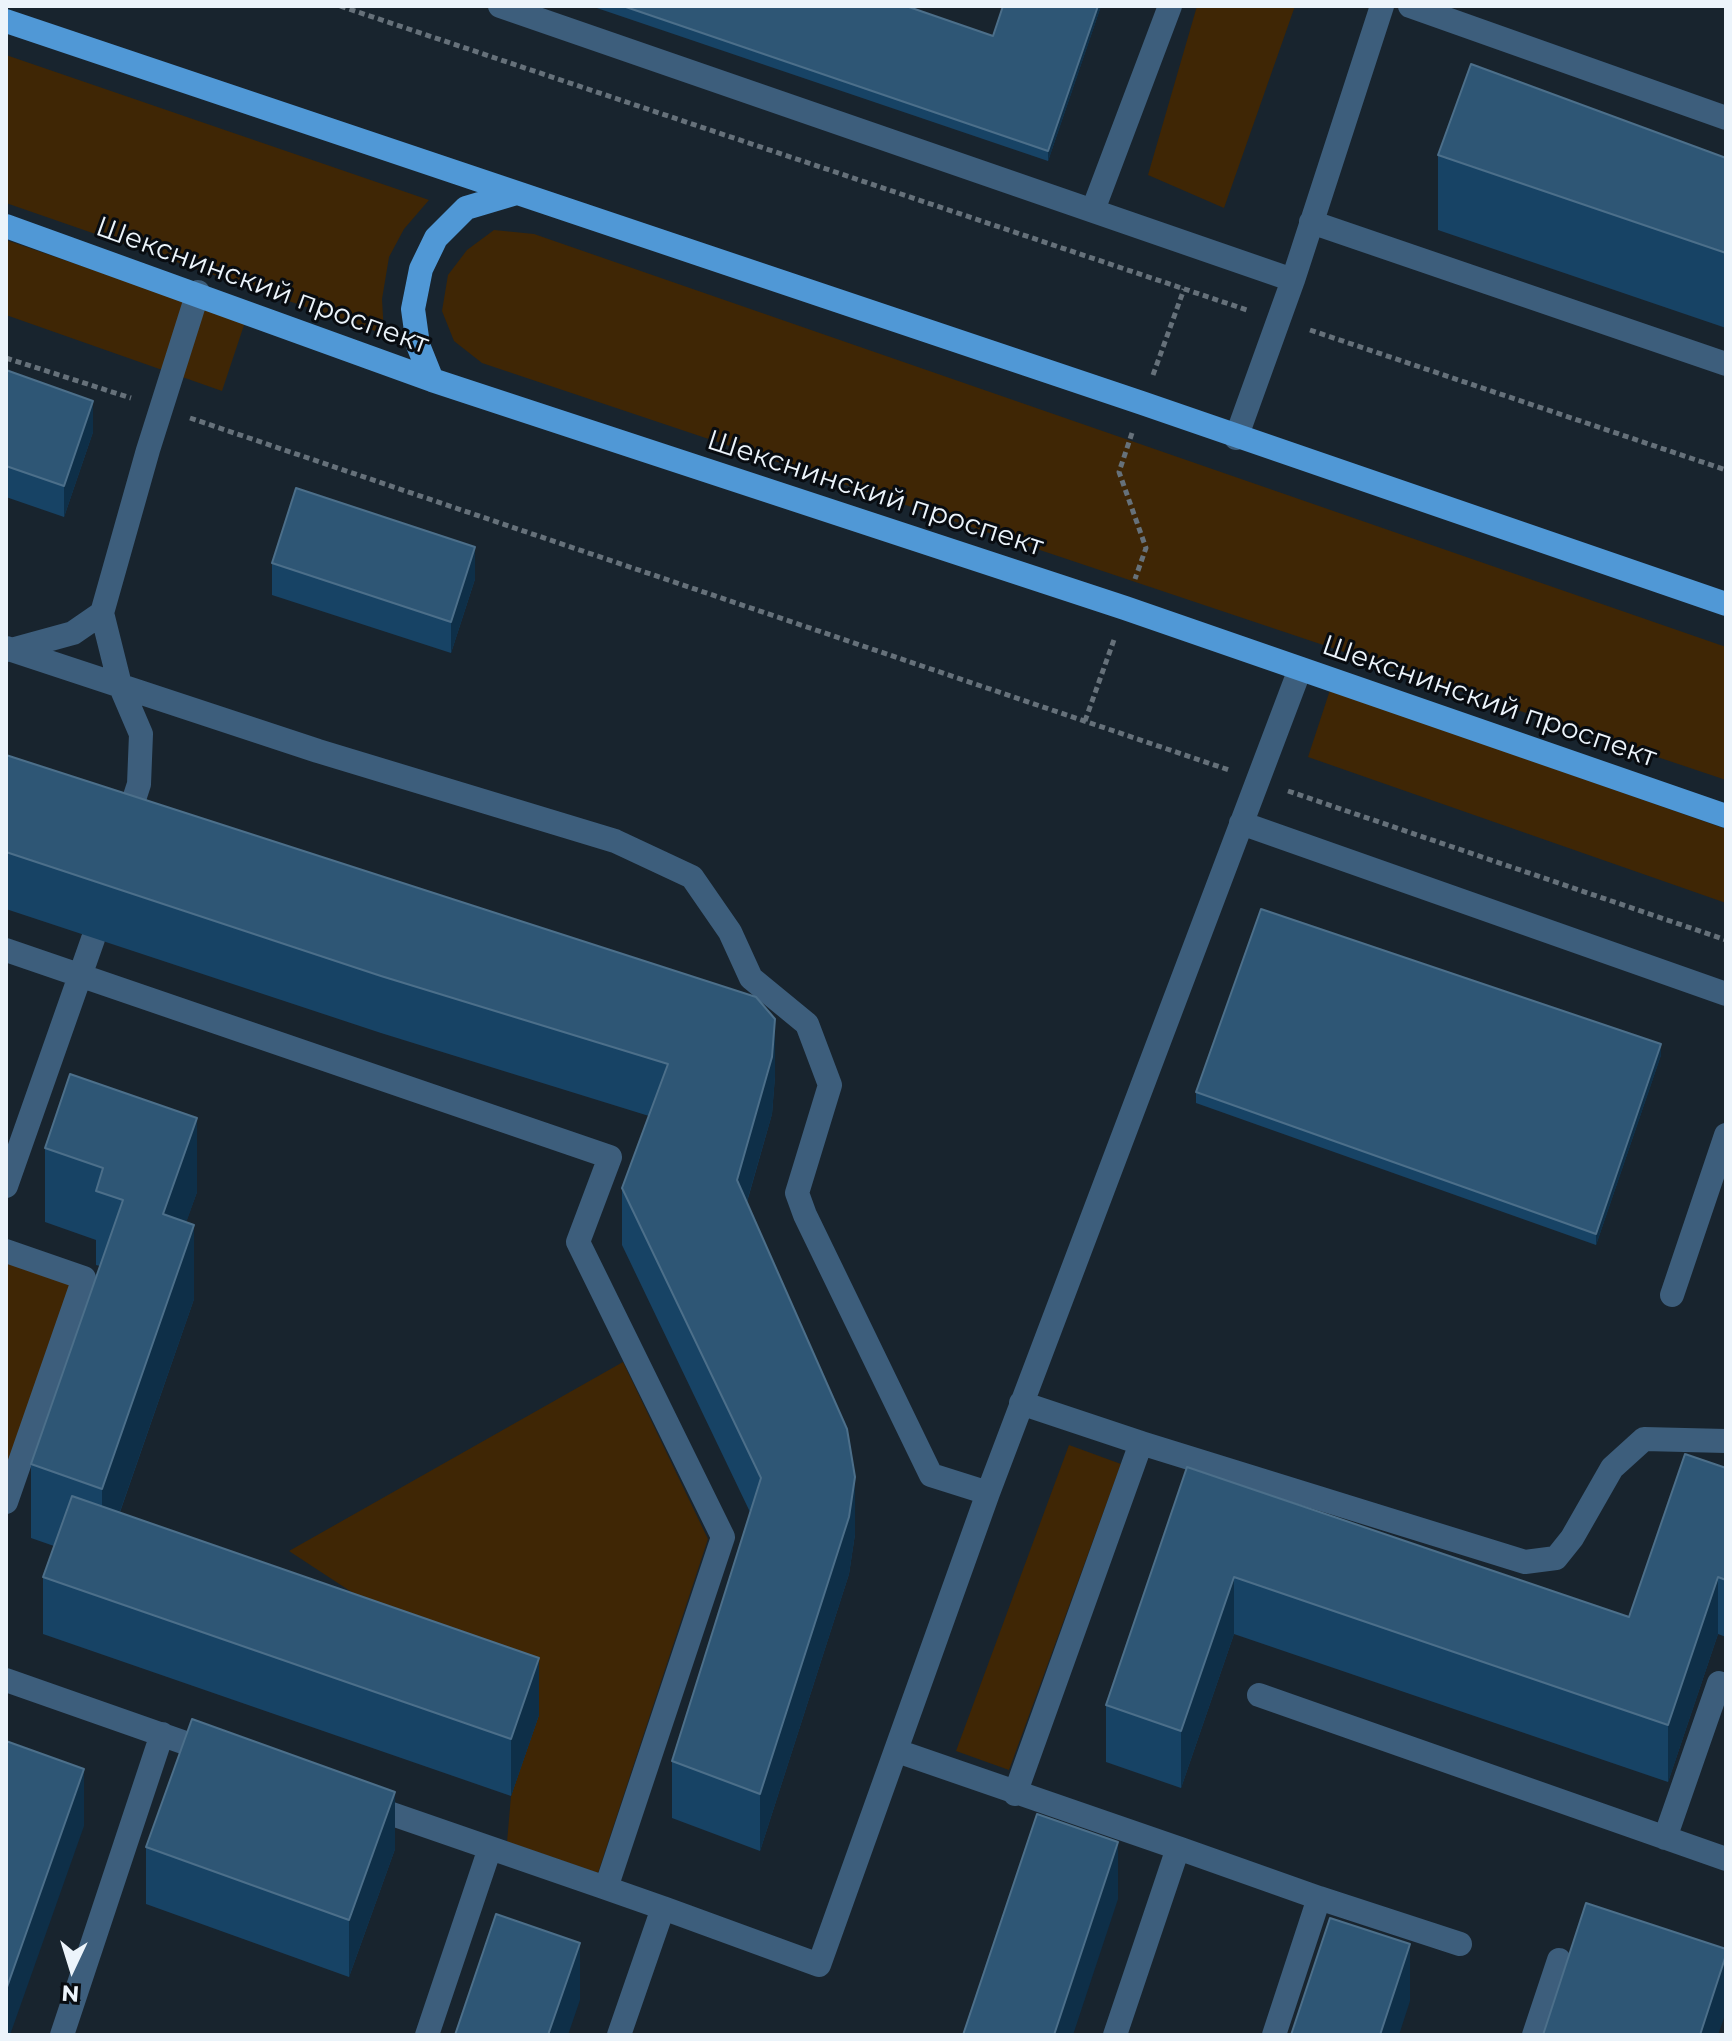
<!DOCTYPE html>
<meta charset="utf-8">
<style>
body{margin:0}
#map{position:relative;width:1732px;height:2041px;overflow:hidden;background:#18242e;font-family:Montserrat,sans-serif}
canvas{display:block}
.frame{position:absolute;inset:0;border:8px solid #ecf4fb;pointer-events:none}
.north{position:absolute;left:32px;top:1929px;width:80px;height:80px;-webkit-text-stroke:6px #080c11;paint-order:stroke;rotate:184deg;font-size:22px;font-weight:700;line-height:32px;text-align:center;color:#ecf4fb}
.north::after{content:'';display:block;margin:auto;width:28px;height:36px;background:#ecf4fb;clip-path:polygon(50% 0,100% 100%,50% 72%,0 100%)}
</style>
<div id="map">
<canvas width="1732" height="2041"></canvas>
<div class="frame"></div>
<div class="north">N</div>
</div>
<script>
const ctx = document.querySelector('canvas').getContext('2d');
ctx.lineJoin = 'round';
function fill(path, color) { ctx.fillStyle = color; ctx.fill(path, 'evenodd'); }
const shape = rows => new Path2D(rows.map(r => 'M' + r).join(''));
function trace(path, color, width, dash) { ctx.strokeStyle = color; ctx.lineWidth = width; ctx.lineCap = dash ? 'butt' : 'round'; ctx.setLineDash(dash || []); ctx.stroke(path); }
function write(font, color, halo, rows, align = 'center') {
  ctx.font = font + ' Montserrat,sans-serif'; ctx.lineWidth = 6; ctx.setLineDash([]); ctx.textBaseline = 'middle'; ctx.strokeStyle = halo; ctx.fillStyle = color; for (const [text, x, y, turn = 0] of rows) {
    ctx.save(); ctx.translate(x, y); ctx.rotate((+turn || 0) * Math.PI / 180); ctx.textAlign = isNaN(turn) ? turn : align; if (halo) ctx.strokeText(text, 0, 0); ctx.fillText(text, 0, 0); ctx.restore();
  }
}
fill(shape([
 [1197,6,1295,6,1224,208,1148,175],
 [6,55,429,200,404,229,389,257,382,299,384,334,6,203],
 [494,230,534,234,1726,647,1726,780,482,363,454,341,442,311,448,275,467,250],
 [6,240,245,322,222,391,6,315],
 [1330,690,1726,829,1726,903,1308,757],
 [6,1258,74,1281,6,1485],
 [623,1362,708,1539,598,1873,507,1842,511,1796,539,1715,289,1551],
 [1069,1445,1121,1464,1009,1770,956,1751]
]), '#3f2605');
trace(shape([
 [340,6,1247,310],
 [1310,330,1726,470],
 [6,358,131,398],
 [1153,375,1184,289],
 [190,418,1229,770],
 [1132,433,1119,472,1146,548,1135,579],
 [1085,721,1115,637],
 [1288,791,1726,940]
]), '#66717a', 5, [6, 4]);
trace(shape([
 [500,6,1293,280],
 [1410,6,1726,118],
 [1093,210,1170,6],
 [1311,222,1726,364],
 [1236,438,1293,280,1382,6],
 [6,648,318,751,615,841,692,877,730,932,751,978,807,1024,830,1085,797,1193,805,1215,931,1475,988,1493],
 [11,650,73,633,102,613],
 [1241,823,1726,994],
 [125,827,139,784,141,734,120,685,102,613,148,450,198,292],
 [6,950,610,1157,578,1242,723,1537,606,1888,663,1908],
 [6,1186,93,939],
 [6,1251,84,1278,6,1502],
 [1672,1295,1726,1135],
 [1021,1403,1141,1443],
 [6,1680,214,1753],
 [1259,1695,1726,1859],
 [897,1751,1178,1848,1115,2035],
 [1015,1794,1141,1443,1525,1562,1556,1558,1572,1538,1612,1468,1644,1439,1726,1441],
 [366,1805,606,1888],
 [1665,1838,1719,1683,1726,1686],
 [1178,1848,1319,1898,1274,2035],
 [1319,1898,1460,1944],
 [62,2035,162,1734],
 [427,2035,490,1848],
 [619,2035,663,1908,819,1965,988,1493,1300,669],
 [1534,2035,1559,1960]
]), '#3d5e7c', 24);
trace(shape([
 [6,21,1142,403,1726,604],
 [6,226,432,380,1125,608,1726,816],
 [432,380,418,345,413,309,421,269,436,238,466,208,513,194]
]), '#5098d6', 24);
fill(shape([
 [591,6,906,6,993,36,1101,6,1048,161],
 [1438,155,1726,158,1726,328,1438,230],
 [6,370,93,432,64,517,6,497],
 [272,563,475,579,451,653,272,595],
 [6,755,775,1076,772,1114,747,1202,855,1534,849,1574,760,1851,672,1818,672,1761,750,1512,622,1245,622,1188,649,1116,381,1033,6,909],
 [1661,1055,1596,1245,1196,1103,1196,1092],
 [45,1148,197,1192,186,1222,194,1299,120,1512,539,1715,511,1796,43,1634,43,1577,54,1546,31,1538,31,1464,100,1266,96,1265,96,1240,45,1222],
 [1187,1467,1629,1617,1726,1468,1726,1637,1718,1634,1668,1782,1234,1634,1181,1788,1106,1762,1106,1705],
 [146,1847,395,1849,349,1977,146,1904]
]), '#174365');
fill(shape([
 [1098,6,1101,6,1048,161,1048,151],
 [93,401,93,432,64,517,64,486],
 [475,547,475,579,451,653,451,622],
 [775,1019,775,1076,772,1114,737,1236,737,1180],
 [1661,1044,1661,1055,1596,1245,1596,1234],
 [197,1118,197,1192,163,1288,163,1214],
 [194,1225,194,1299,102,1563,102,1489],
 [855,1477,855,1534,849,1574,760,1851,760,1794],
 [1234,1577,1234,1634,1181,1788,1181,1731],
 [1718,1577,1718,1634,1668,1782,1668,1725],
 [539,1658,539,1715,511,1796,511,1739],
 [84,1769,84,1826,10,2035,6,2035,6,1990],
 [395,1792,395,1849,349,1977,349,1920],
 [1118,1842,1118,1899,1073,2035,1054,2035],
 [580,1943,580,2000,568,2035,548,2035],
 [1410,1944,1410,2001,1399,2035,1380,2035],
 [1726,1955,1726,2012,1718,2035,1700,2035]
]), '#0e2f48');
const building = shape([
 [623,6,906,6,993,36,1003,6,1098,6,1048,151,623,6],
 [1471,64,1726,158,1726,253,1438,155,1471,64],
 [6,370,93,401,64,486,6,466,6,370],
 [296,488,475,547,451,622,272,563,296,488],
 [6,755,756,997,775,1019,772,1057,737,1180,847,1429,855,1477,849,1517,760,1794,672,1761,761,1478,622,1188,668,1064,381,976,6,852,6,755],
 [1261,909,1661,1044,1596,1234,1196,1092,1261,909],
 [70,1074,197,1118,163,1214,194,1225,102,1489,31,1464,123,1200,96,1191,103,1168,45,1148,70,1074],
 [1685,1454,1726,1468,1726,1580,1718,1577,1668,1725,1234,1577,1181,1731,1106,1705,1187,1467,1629,1617,1685,1454],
 [72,1496,539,1658,511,1739,43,1577,72,1496],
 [192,1719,395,1792,349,1920,146,1847,192,1719],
 [6,1741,84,1769,6,1990,6,1741],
 [1037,1814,1118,1842,1054,2035,963,2035,1037,1814],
 [1586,1903,1726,1949,1726,1955,1700,2035,1543,2035,1586,1903],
 [496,1914,580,1943,548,2035,455,2035,496,1914],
 [1330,1918,1410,1944,1380,2035,1291,2035,1330,1918]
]);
fill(building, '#2e5675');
trace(building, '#4c6f8a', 2);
write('28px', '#ecf4fb', '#080c11', [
 ["Шекснинский проспект",262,286,20],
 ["Шекснинский проспект",875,494,18],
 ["Шекснинский проспект",1489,702,19]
]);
</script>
